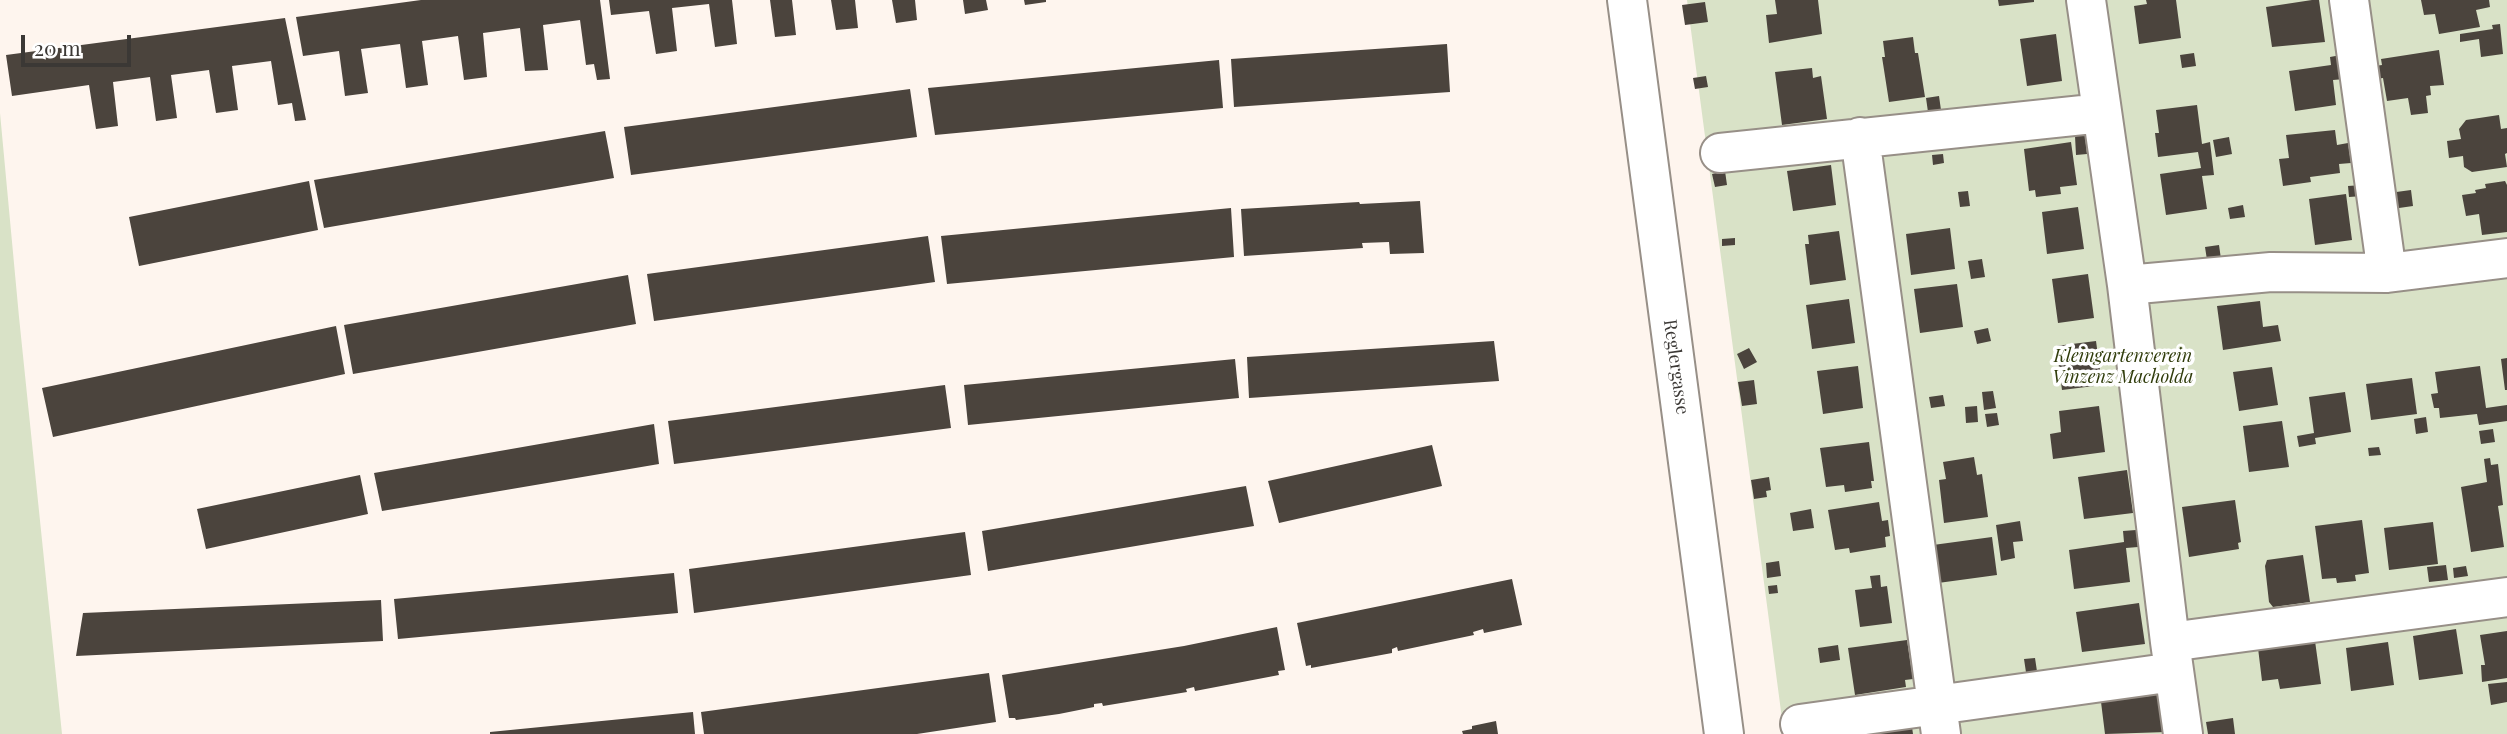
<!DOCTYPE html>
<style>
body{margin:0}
#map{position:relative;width:2507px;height:734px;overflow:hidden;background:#fef5ee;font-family:"Playfair Display",serif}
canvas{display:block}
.scale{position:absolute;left:21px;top:35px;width:110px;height:32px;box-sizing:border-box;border:4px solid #3b3835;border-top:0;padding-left:9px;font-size:21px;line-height:24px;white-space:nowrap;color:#3b3835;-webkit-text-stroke:5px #fff;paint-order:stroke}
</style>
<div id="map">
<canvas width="2507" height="734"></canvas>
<div class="scale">20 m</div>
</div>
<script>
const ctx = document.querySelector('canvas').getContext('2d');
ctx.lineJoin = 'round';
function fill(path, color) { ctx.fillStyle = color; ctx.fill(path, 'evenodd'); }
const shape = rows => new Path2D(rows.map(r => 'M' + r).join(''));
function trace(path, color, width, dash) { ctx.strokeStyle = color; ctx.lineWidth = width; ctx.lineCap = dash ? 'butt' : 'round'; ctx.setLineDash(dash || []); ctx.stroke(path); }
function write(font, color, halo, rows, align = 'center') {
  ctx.font = font + ' "Playfair Display",serif'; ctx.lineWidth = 7; ctx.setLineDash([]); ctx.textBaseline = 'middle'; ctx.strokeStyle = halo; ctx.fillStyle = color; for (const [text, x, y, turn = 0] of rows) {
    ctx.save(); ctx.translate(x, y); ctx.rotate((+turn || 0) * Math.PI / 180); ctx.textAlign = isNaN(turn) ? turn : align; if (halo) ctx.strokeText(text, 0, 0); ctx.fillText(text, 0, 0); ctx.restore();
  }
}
fill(shape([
 [1687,0,2507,0,2507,734,1784,734],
 [0,113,19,317,62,734,0,734]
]), '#d9e2c7');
fill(shape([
 [421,0,600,0,610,79,597,80,594,64,586,65,580,20,543,25,548,70,525,71,520,28,483,33,487,77,464,80,458,36,422,41,428,85,406,88,400,44,361,49,368,93,345,96,339,51,303,56,296,17],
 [609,0,732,0,737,44,715,47,709,4,672,8,677,51,656,54,649,11,611,15],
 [770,0,792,0,796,35,775,37],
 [831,0,855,0,858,28,836,30],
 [892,0,915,0,917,20,896,23],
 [963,0,986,0,988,10,965,14],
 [1024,0,1046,0,1046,2,1025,5],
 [1775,0,1818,0,1822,34,1769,43,1766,15,1777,14],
 [1998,0,2034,0,2034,2,1999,6],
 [2146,0,2176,0,2181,38,2139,44,2134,6,2147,4],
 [2312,0,2319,0,2325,42,2272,47,2266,7],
 [2421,0,2489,0,2490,7,2476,10,2480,27,2439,34,2435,14,2424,15],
 [1705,2,1708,22,1685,25,1682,5],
 [285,18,306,120,295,121,292,103,278,105,271,61,232,66,238,110,216,113,209,70,171,75,177,118,156,121,150,77,113,82,118,126,96,129,89,85,12,96,6,55],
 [2500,24,2503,54,2481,57,2479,39,2460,42,2460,34,2493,29,2492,25],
 [2056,34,2062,81,2027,86,2020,39],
 [1913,37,1915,53,1918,53,1925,97,1889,102,1882,57,1885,57,1883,41],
 [1447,44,1450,92,1234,107,1231,59],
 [2439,50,2444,85,2430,86,2431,95,2426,96,2428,113,2411,115,2408,98,2387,101,2383,78,2370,80,2368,67,2382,65,2381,59],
 [2194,53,2196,66,2182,68,2180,55],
 [2341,55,2344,79,2333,80,2336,105,2295,111,2289,71,2331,65,2330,57],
 [1219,60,1223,108,935,135,928,88],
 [1812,68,1813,78,1821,76,1827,119,1782,125,1775,72],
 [1706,76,1708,87,1695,89,1693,78],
 [910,89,917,137,631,175,624,127],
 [1939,96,1941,110,1928,112,1926,98],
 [2197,105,2202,144,2210,142,2214,175,2202,176,2207,209,2166,215,2160,174,2201,168,2198,152,2158,157,2155,133,2159,133,2156,110],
 [2499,115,2501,129,2507,128,2507,153,2505,154,2507,167,2472,172,2464,167,2463,156,2449,158,2447,141,2461,139,2459,129,2466,120],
 [2335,130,2337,145,2348,143,2351,163,2339,164,2340,173,2310,177,2311,182,2283,186,2279,159,2289,158,2286,135],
 [605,131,614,178,324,228,314,180],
 [2075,136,2085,136,2087,154,2076,155],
 [2229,137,2232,154,2216,157,2213,140],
 [2071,142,2077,185,2060,187,2061,194,2036,197,2035,190,2029,191,2024,149],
 [1943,154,1944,163,1933,165,1932,155],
 [1831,165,1836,205,1793,211,1787,171],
 [1725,171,1727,185,1715,187,1712,174],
 [309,181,318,230,139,266,129,217],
 [2505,181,2507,185,2507,232,2482,235,2479,214,2466,216,2462,195,2476,193,2475,190,2486,188,2485,184],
 [2362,185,2363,196,2349,197,2348,186],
 [2411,190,2413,206,2392,209,2389,193],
 [1968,191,1970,206,1960,207,1958,192],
 [2346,194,2352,240,2315,245,2309,199],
 [1420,201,1424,253,1390,254,1389,242,1362,243,1363,248,1244,256,1241,209,1359,202,1360,204],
 [2243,205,2245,217,2230,219,2228,208],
 [2078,207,2084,249,2047,254,2042,212],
 [1231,208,1234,257,947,284,941,236],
 [1950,228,1955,269,1911,275,1906,234],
 [1839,231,1846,280,1810,285,1805,244,1809,244,1808,235],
 [928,236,935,282,654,321,647,274],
 [1735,238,1735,245,1722,246,1722,239],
 [2219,245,2221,259,2207,260,2205,247],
 [1982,259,1985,277,1971,279,1968,261],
 [2088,274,2094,318,2058,323,2052,279],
 [628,275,636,324,353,374,344,325],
 [1957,284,1963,327,1920,333,1914,289],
 [1849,299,1855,343,1812,349,1806,305],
 [2260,301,2263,327,2278,325,2281,341,2223,350,2217,306],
 [336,326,345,374,53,437,42,388],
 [1988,328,1991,341,1977,344,1974,331],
 [1494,341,1499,381,1249,398,1247,357],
 [2096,341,2102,385,2062,390,2056,346],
 [1749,348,1757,362,1744,369,1737,354],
 [2507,358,2507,390,2505,390,2501,359],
 [1235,359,1239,398,968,425,964,385],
 [1858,366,1863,408,1823,414,1817,371],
 [2480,366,2486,408,2507,405,2507,421,2479,425,2477,414,2440,418,2439,408,2434,408,2431,394,2438,393,2435,372],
 [2272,367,2278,405,2239,411,2233,372],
 [2412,378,2417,414,2371,420,2366,384],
 [1754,380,1757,404,1742,406,1738,382],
 [945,385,951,428,674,464,668,421],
 [1993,391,1996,408,1984,410,1982,392],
 [2345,392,2351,432,2315,438,2316,444,2299,447,2297,436,2314,433,2309,397],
 [1943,395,1945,406,1931,408,1929,397],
 [1977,406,1978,422,1966,423,1965,407],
 [2099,406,2105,452,2053,459,2050,434,2061,432,2059,411],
 [1997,413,1999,425,1987,427,1985,414],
 [2426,417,2428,432,2416,434,2414,419],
 [2282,421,2289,467,2249,472,2243,426],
 [654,424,659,464,382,511,374,473],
 [2493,429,2495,442,2481,444,2479,431],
 [1869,442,1874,481,1871,481,1872,488,1845,492,1844,485,1826,487,1820,448],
 [1432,445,1442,486,1279,523,1268,481],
 [2379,447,2381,455,2369,456,2368,448],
 [1974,457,1977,475,1982,474,1988,517,1944,523,1939,480,1946,479,1943,462],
 [2490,458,2491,465,2498,464,2503,505,2498,506,2504,547,2471,552,2461,487,2487,482,2484,459],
 [2127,470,2133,513,2084,519,2078,477],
 [360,475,368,514,206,549,197,509],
 [1769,477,1771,490,1766,491,1767,497,1754,499,1751,480],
 [1246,486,1254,526,988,571,982,531],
 [2235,500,2241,542,2238,543,2239,549,2189,557,2182,507],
 [1879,502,1882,521,1888,520,1890,536,1885,537,1886,547,1850,553,1849,548,1835,550,1828,510],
 [1811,509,1814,528,1793,531,1790,513],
 [2362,520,2369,573,2355,575,2356,581,2337,583,2336,578,2322,579,2315,526],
 [2020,521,2023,541,2013,542,2015,558,2001,561,1996,525],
 [2433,522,2438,564,2389,570,2384,528],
 [2136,530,2138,547,2126,548,2130,582,2074,589,2069,550,2124,542,2123,531],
 [965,532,971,575,694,613,689,569],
 [1992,537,1997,575,1938,583,1933,545],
 [2303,555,2310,602,2273,607,2269,602,2265,566,2267,560],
 [1779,561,1781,576,1767,578,1766,563],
 [2446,565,2448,580,2429,582,2427,567],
 [2466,566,2468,576,2454,578,2453,568],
 [674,573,678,613,398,639,394,599],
 [1880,575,1881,587,1887,586,1892,623,1860,627,1855,590,1872,588,1870,576],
 [1512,579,1522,625,1484,633,1483,629,1473,632,1474,635,1398,651,1397,647,1392,649,1392,653,1311,668,1311,665,1306,666,1297,623],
 [1777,585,1778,593,1769,594,1768,586],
 [381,600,383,641,76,656,83,613],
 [2139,603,2145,644,2082,652,2076,612],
 [1277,627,1285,670,1278,671,1279,675,1195,691,1194,687,1186,689,1187,692,1103,706,1102,703,1094,704,1094,707,1059,714,1016,720,1015,718,1009,718,1002,675,1184,646],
 [2456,629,2463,674,2419,680,2413,636],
 [2507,631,2507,678,2482,682,2481,665,2485,665,2480,635],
 [1907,640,1913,679,1905,680,1906,687,1855,695,1848,648],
 [2315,641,2321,684,2280,689,2278,679,2262,681,2258,648],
 [2388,642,2394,685,2351,691,2346,648],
 [1838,645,1840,660,1820,663,1818,648],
 [2035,658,2038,678,2027,679,2024,659],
 [989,673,996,722,917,734,704,734,701,712],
 [2507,682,2507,702,2491,705,2488,684],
 [2142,692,2143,697,2162,694,2167,732,2105,734,2101,702,2133,698,2133,693],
 [693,712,695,734,490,734,490,732],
 [2233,718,2235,734,2208,734,2206,722],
 [1496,721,1498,734,1463,734,1462,731,1472,729,1472,726],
 [1912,727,1913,734,1874,734,1874,732]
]), '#4b443d');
const minor = shape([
 [1627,0,1724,734],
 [2086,0,2127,285,2170,642,2183,734],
 [2349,0,2387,273],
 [1860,137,1941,734],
 [1720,153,2102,113],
 [2127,285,2271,272,2387,273,2507,258],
 [2170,642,2507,597],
 [1800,724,2174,672]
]);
trace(minor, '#978f87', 42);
trace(minor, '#fff', 38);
write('italic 18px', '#303c0b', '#fff', [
 ["Kleingartenverein",2123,356],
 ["Vinzenz Macholda",2123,377]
]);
write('18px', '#3b3835', '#fff', [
 ["Reglergasse",1676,367,82]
]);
</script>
